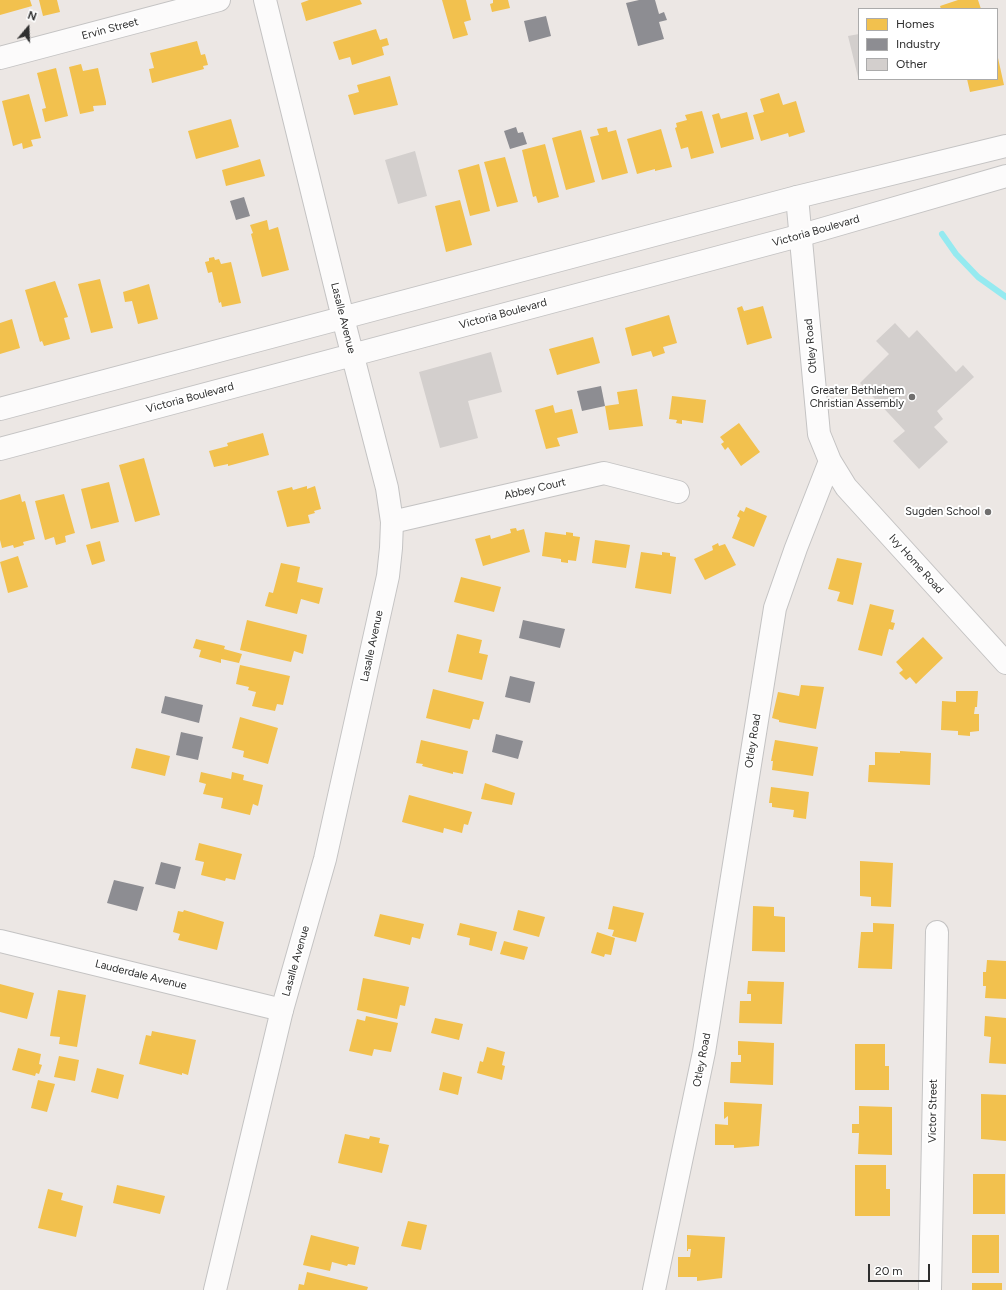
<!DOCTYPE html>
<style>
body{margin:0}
#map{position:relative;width:1006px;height:1290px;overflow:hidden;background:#ece7e4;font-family:Figtree,sans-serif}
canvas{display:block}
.legend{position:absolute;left:858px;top:8px;width:140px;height:72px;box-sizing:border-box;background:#fff;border:1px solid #ababab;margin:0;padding:5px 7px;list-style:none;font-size:12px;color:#2e2e2e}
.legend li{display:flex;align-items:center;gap:8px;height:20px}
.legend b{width:20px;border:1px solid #ababab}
.north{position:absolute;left:8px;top:8px;width:40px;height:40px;-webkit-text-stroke:3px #fff;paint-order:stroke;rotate:19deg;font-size:11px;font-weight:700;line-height:16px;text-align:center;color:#2e2e2e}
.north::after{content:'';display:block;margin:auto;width:14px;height:18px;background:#2e2e2e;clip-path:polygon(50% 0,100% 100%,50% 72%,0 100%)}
.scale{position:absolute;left:868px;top:1264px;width:62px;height:18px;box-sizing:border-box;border:2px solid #2e2e2e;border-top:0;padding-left:5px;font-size:12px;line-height:14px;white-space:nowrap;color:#2e2e2e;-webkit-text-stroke:3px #fff;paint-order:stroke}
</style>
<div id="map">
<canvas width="1006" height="1290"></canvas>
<ul class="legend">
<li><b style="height:11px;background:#f2c14e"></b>Homes</li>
<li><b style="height:11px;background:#8d8d92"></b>Industry</li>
<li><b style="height:11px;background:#d3cfcd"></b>Other</li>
</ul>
<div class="north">N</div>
<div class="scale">20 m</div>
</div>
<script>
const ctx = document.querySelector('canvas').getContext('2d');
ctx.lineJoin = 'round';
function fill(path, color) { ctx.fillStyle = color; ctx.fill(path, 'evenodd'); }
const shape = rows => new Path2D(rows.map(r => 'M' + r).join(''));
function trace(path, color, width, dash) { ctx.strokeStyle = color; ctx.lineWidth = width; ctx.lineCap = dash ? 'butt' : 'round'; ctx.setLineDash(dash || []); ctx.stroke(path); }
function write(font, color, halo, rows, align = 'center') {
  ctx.font = font + ' Figtree,sans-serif'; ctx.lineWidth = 4; ctx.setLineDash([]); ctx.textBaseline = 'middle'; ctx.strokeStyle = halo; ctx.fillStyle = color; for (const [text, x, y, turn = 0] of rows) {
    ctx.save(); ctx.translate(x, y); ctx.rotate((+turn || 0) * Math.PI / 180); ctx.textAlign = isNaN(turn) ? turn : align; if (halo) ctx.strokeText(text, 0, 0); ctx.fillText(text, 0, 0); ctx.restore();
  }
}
fill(shape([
 [0,0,30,0,32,6,0,15],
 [39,0,57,0,60,12,43,16],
 [309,0,360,0,362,4,306,21,301,3],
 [442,0,466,0,471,20,464,22,468,35,453,39],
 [493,0,508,0,510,8,492,12,490,4,493,3],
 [958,0,978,0,981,9,941,9,940,6],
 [376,29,380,40,387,38,389,45,382,47,384,55,352,65,350,57,339,60,333,42],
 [197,41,201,55,205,54,208,65,203,66,204,69,152,83,149,69,154,68,150,53],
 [998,58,1004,85,970,92,967,79,997,79],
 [81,64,83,71,98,68,106,102,106,105,93,106,94,111,80,114,69,67],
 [56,68,68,116,45,122,42,109,46,108,37,73],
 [390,76,398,105,354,115,348,95,359,92,357,85],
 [779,93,783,105,796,101,805,132,789,137,788,133,761,141,753,115,764,112,760,99],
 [29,94,41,138,31,140,33,146,23,149,22,143,13,146,2,101],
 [702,111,714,153,691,159,688,147,681,149,675,128,677,127,676,123,687,120,685,115],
 [747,112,754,139,721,148,712,115,719,113,721,119],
 [231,119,239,147,196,159,188,131],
 [607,127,608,132,616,130,628,173,602,180,590,137,599,135,597,129],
 [661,129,672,167,655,171,655,169,637,174,627,139],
 [581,130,595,182,566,190,552,138],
 [545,144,559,197,538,203,536,196,533,197,522,150],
 [505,157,518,202,497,207,484,162],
 [260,159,265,176,226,186,222,170],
 [479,164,490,211,470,216,458,170],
 [460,200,472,245,446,252,435,206],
 [267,220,269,230,278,227,289,270,262,277,251,234,253,233,250,225],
 [214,257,215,260,219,259,221,264,231,262,241,303,222,307,221,302,219,303,212,272,208,273,205,262,209,261,209,258],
 [100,279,113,328,91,333,78,284],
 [55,281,68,317,64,318,70,339,44,346,42,341,40,342,25,290],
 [149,284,158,319,138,324,132,301,125,302,123,292],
 [742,306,744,311,763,306,772,338,747,345,737,308],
 [669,315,677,343,663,347,665,353,653,357,651,351,632,356,625,328],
 [12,319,20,348,0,354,0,323],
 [593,337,600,363,557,375,549,349],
 [637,389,643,426,609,430,605,406,619,404,617,392],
 [672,396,706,400,703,423,682,420,682,424,676,423,677,420,669,419],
 [553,405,555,413,572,409,578,433,557,438,560,446,546,449,535,410],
 [739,423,760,452,741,466,728,447,725,450,721,444,724,442,720,437],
 [263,433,269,455,228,466,228,464,214,467,209,451,228,446,227,443],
 [144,458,160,515,135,522,119,465],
 [109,482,119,522,91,529,81,489],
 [307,486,307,489,315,486,321,509,314,511,315,513,308,515,310,523,287,527,277,491,292,487,293,490],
 [20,494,22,502,25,501,35,539,23,542,24,545,14,548,13,545,2,548,0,540,0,500],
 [64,494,75,533,65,536,66,542,56,545,54,537,45,540,35,501],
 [746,507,767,516,754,547,732,538,740,518,737,516,740,510,744,512],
 [516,528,517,531,524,529,530,552,483,566,475,539,490,535,491,539,511,533,510,529],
 [545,532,566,535,566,532,573,533,573,536,580,537,576,561,568,560,568,563,561,562,561,559,542,556],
 [595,540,630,545,626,568,592,563],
 [100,541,105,561,92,565,86,545],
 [718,543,719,546,725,544,736,565,705,580,694,559,713,550,712,546],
 [641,552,662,555,662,552,670,553,670,556,676,557,671,594,635,588],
 [18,556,28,587,8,593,0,562],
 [837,558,862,563,853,605,837,601,840,592,828,589],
 [281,563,300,567,297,582,323,588,319,604,301,599,297,614,265,606,269,592,273,593],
 [461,577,501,587,494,612,454,602],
 [870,604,894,610,891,622,895,623,893,630,889,629,882,656,858,650],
 [247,620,307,635,303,654,294,651,291,662,240,650],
 [457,634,482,640,479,653,488,655,482,680,448,672],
 [923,637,943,658,916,684,910,677,906,680,899,673,903,670,896,662],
 [196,639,225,646,224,649,242,654,239,663,221,659,221,663,199,657,201,650,193,648],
 [240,665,290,676,283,705,277,704,275,711,252,706,256,692,248,690,249,687,236,684],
 [801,685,824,687,816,729,779,722,779,720,772,718,778,692,799,696],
 [433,689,484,702,479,720,473,719,470,729,426,718],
 [956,691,978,691,977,707,975,707,974,714,979,714,979,731,970,732,970,736,958,735,958,731,941,730,942,701,956,702],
 [240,717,278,728,268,764,243,757,244,751,232,748],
 [421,740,468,751,463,774,453,772,453,774,422,766,423,764,416,763],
 [775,740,818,747,813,776,772,770,773,761,771,761],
 [136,748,170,756,165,776,131,768],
 [900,751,931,753,930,785,868,782,869,765,875,765,875,752,900,753],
 [201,772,231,779,232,772,244,775,243,780,263,785,258,806,253,804,250,815,221,808,223,798,203,794,206,784,199,782],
 [485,783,515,793,512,805,481,799],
 [771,787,809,792,806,819,793,817,794,810,772,807,772,803,769,803],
 [409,795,472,812,468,825,464,824,462,833,444,828,443,833,402,822],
 [199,843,242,854,235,880,226,878,225,881,201,875,204,862,195,860],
 [860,861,893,863,891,907,871,906,871,897,860,896],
 [613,906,644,913,636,942,612,936,614,930,608,929],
 [753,906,774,907,774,916,785,917,785,952,752,951],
 [184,910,224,922,217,950,178,940,180,934,173,932,178,911,183,912],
 [518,910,545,917,539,937,513,930],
 [380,914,424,924,420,939,412,937,410,945,374,936],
 [460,923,497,932,492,951,469,945,470,938,457,935],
 [873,923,894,924,892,969,858,968,861,932,873,932],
 [597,932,615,938,611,955,605,954,604,957,591,953],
 [504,941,528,947,524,960,500,954],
 [987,960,1006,961,1006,999,985,998,986,986,983,986,983,972,986,972],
 [363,978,409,987,405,1006,400,1005,397,1019,357,1010],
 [748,981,784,982,782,1024,739,1023,740,1001,751,1001,751,994,747,994],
 [0,984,34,993,27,1019,0,1012],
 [58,990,86,995,77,1047,59,1044,60,1037,50,1036],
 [366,1016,398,1023,391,1052,374,1049,372,1056,349,1051,357,1019,365,1021],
 [985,1016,1006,1018,1006,1064,989,1063,991,1037,984,1036],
 [435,1018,463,1024,459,1040,431,1033],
 [152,1031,196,1040,188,1075,182,1073,182,1075,139,1064,146,1035,151,1036],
 [738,1041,774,1043,773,1085,730,1083,731,1062,741,1062,741,1055,738,1055],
 [855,1044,885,1044,885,1066,889,1066,889,1090,855,1090],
 [487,1047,505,1052,502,1065,505,1066,502,1080,477,1073,480,1061,483,1062],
 [18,1048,41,1054,39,1064,42,1065,39,1074,36,1073,35,1076,12,1070],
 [59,1056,79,1060,75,1081,54,1077],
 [97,1068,124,1075,118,1099,91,1092],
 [443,1072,462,1077,458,1095,439,1090],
 [38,1080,55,1084,47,1112,31,1108],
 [981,1094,1006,1095,1006,1141,981,1139],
 [724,1102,762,1104,759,1146,734,1148,734,1145,715,1145,715,1124,728,1125,728,1116,724,1119],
 [859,1106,892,1107,892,1155,858,1154,859,1133,852,1133,852,1124,859,1124],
 [345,1134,369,1139,370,1136,380,1138,379,1143,389,1145,382,1173,338,1163],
 [855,1165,886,1165,886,1189,890,1189,890,1216,855,1216],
 [973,1174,1005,1174,1005,1214,973,1214],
 [117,1185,165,1196,160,1214,113,1203],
 [48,1189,63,1193,61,1200,83,1206,76,1237,38,1228],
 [408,1221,427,1225,421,1250,401,1246],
 [311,1235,359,1247,355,1265,348,1264,347,1266,332,1262,330,1271,303,1265],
 [687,1235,725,1237,722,1278,697,1281,697,1277,678,1277,678,1257,690,1257,691,1249,688,1249,688,1251,687,1251],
 [972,1235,999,1235,999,1273,972,1273],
 [307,1272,368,1287,367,1290,298,1290,299,1284,304,1285],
 [972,1283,1002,1283,1002,1290,972,1290]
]), '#f2c14e');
fill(shape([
 [639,0,655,0,659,14,664,12,667,20,659,22,664,39,638,46,626,3],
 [546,16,551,36,529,42,524,21],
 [516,127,518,133,523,132,527,144,510,149,504,131],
 [244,197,250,216,236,220,230,201],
 [601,386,605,406,582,411,577,391],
 [523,620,565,629,560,648,519,638],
 [510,676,535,682,530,703,505,697],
 [165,696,203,705,199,723,161,713],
 [181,732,203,737,198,760,176,755],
 [496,734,523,741,518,759,492,752],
 [161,862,181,867,175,889,155,884],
 [114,880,144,887,137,911,107,903]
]), '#8d8d92');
trace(shape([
 [942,234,956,254,978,277,1006,297]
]), '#95eaf0', 6);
fill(shape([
 [859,34,859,77,858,77,848,36],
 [415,151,427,196,398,204,385,160],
 [895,323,909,338,917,330,956,372,963,365,974,377,937,411,943,419,934,427,948,442,919,469,893,441,905,431,860,383,889,354,876,341],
 [491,352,502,392,468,401,478,438,440,448,419,372]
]), '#d3cfcd');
const minor = shape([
 [0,58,219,0],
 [830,461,846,487,1006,663],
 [392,522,604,473,678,492],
 [0,941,282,1010],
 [654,1290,704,1052,775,608,796,548,830,461,819,434,797,197],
 [930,1290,937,932]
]);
const secondary = shape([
 [0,409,797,197,1006,146],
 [0,449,802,235,1006,176],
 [215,1290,282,1010,325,859,388,576,391,548,392,522,387,488,343,318,265,0]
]);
trace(minor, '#c4c3c3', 24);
trace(secondary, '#c4c3c3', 24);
trace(minor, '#fcfbfb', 22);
trace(secondary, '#fcfbfb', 22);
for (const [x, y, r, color] of [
 [912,397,4,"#706f6e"],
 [988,512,4,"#706f6e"]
]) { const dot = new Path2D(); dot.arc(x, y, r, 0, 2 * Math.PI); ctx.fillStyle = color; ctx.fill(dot); trace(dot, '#fff', 1.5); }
write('11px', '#2e2e2e', '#fff', [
 ["Ervin Street",110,29,-15],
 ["Victoria Boulevard",816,231,-16],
 ["Victoria Boulevard",503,314,-15],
 ["Lasalle Avenue",343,318,76],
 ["Otley Road",811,346,-95],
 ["Victoria Boulevard",190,398,-15],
 ["Abbey Court",535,489,-13],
 ["Ivy Home Road",916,564,48],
 ["Lasalle Avenue",372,646,-78],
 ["Otley Road",753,741,-81],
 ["Lasalle Avenue",296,961,-74],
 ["Lauderdale Avenue",141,975,14],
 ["Otley Road",702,1060,-79],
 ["Victor Street",933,1111,-89]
]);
write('11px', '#2e2e2e', '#fff', [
 ["Greater Bethlehem",904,391],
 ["Christian Assembly",904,404],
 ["Sugden School",980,512]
], 'right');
</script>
